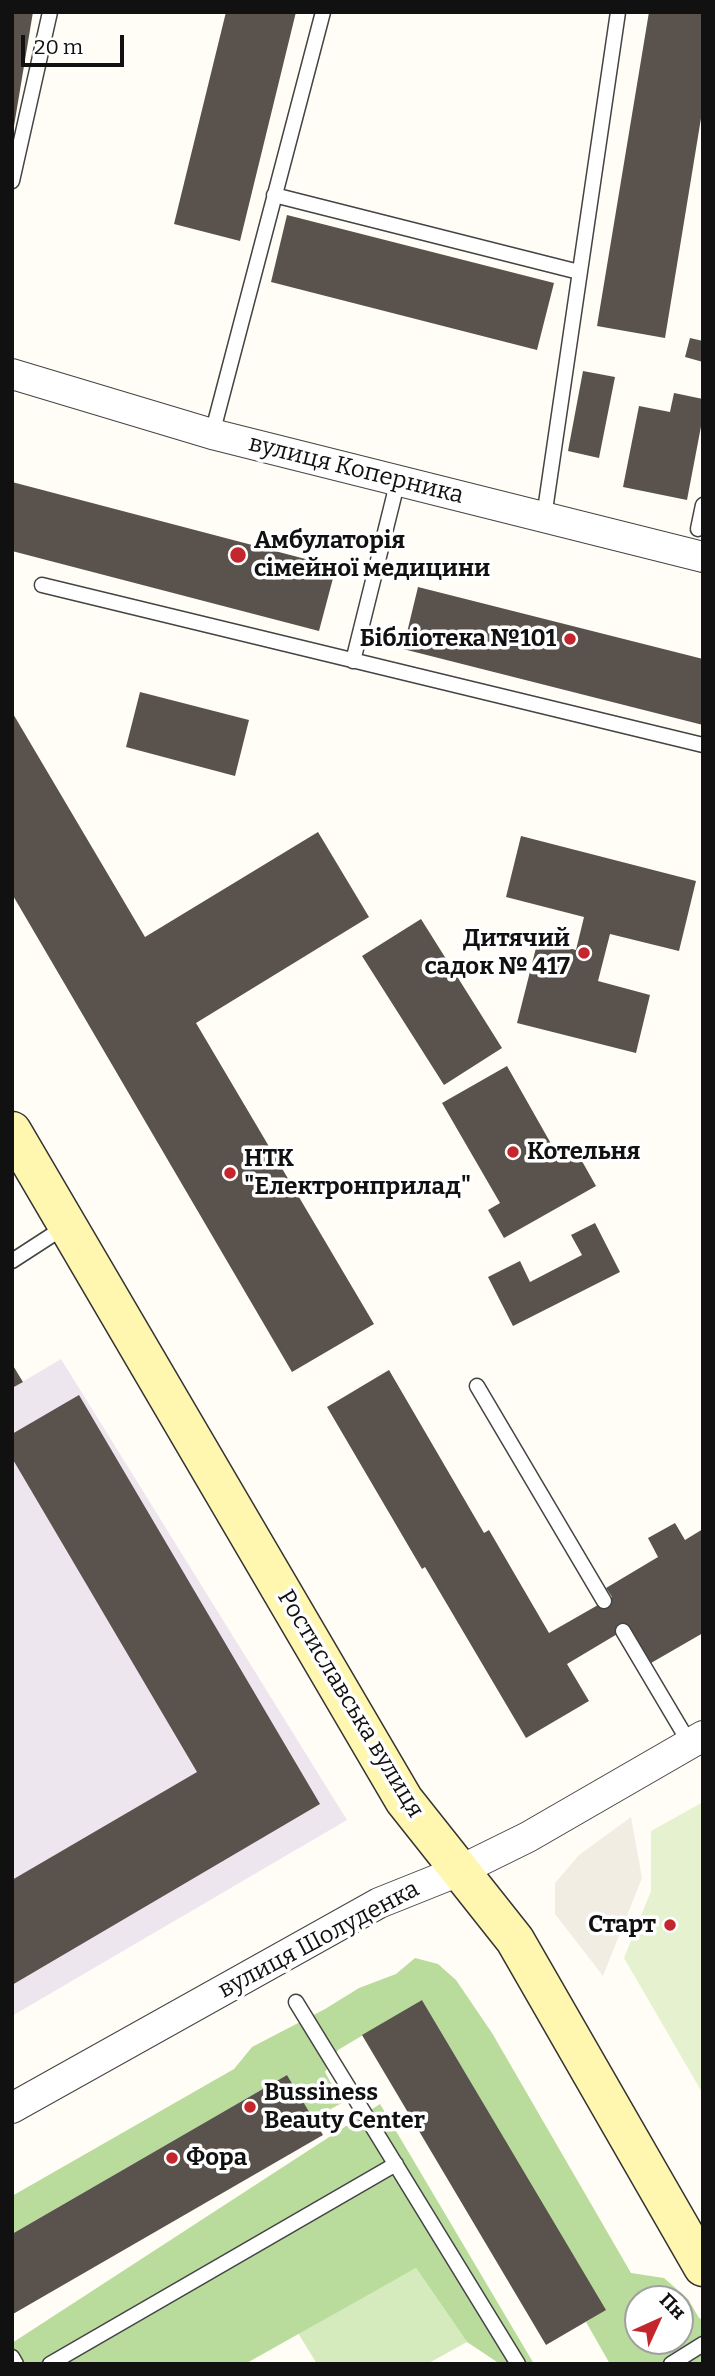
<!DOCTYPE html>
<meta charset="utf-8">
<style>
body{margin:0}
#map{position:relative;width:715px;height:2376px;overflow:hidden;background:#fffdf5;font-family:Bitter,serif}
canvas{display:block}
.frame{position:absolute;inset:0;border:14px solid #111;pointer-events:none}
.north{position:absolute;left:624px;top:2285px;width:70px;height:70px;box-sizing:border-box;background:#fff;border:2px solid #a0a0a0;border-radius:50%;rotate:45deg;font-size:19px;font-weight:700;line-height:28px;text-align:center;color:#111}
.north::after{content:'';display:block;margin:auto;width:24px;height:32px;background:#c4262e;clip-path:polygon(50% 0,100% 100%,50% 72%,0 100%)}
.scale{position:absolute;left:21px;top:35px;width:103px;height:32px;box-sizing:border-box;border:4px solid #111;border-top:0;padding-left:9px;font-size:21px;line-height:24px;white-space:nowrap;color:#111;-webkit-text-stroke:5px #fff;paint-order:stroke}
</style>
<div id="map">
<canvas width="715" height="2376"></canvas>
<div class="frame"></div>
<div class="north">Пн</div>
<div class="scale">20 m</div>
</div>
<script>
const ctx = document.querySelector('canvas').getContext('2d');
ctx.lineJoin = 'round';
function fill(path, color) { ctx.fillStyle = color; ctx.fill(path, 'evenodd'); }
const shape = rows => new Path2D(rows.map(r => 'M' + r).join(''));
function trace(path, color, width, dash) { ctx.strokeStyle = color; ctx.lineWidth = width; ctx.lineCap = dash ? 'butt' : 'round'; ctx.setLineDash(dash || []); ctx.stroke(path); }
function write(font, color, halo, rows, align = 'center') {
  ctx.font = font + ' Bitter,serif'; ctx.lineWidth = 7; ctx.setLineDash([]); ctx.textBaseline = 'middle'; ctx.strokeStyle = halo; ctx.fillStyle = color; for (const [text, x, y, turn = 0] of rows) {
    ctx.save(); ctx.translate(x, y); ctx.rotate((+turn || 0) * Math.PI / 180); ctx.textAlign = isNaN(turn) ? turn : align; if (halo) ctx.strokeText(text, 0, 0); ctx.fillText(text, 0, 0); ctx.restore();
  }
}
fill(shape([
 [61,1359,347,1820,12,2016,12,1388]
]), '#eee6ef');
fill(shape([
 [416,2268,467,2342,427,2364,317,2364,298,2333]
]), '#d5ebbd');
fill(shape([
 [415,1958,438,1964,456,1980,492,2033,631,2273,664,2278,688,2299,699,2318,703,2320,703,2364,610,2364,586,2322,605,2310,422,2000,338,2050,325,2072,342,2103,325,2112,314,2121,287,2075,12,2234,12,2196,234,2069,252,2047,325,2009,359,1988,396,1974],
 [638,2299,680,2299,680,2341,638,2341],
 [380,2104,534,2364,500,2364,467,2342,416,2268,245,2364,12,2364,12,2343]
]), '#b9dc9c');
fill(shape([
 [703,1802,703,2094,624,1958,651,1891,651,1831]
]), '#e6f2cf');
fill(shape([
 [631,1817,642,1878,603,1976,555,1914,555,1883,579,1855]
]), '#f1ede2');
fill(shape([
 [12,12,33,12,14,126,12,126],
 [226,12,296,12,240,241,174,224],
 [649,12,703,12,703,106,665,338,597,326],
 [287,215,554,283,537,350,271,282],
 [690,338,703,341,703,362,685,357],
 [583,371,615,377,599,458,568,451],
 [674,393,703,399,703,416,687,500,623,487,639,406,670,412],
 [12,482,336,567,319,631,12,551],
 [418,587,703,659,703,725,403,649],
 [140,692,249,720,235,776,126,747],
 [12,712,145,937,318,832,369,917,196,1023,374,1324,292,1372,12,894],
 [521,836,696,881,679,951,610,934,598,981,650,995,636,1053,517,1023,538,940,576,950,584,917,506,897],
 [421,919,502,1048,444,1085,362,956],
 [507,1066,558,1156,574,1147,596,1186,504,1238,488,1210,500,1203,442,1103],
 [595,1223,620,1272,513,1326,488,1277,520,1261,530,1282,582,1255,571,1235],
 [12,1364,23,1382,12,1388],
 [389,1370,484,1533,489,1530,549,1633,612,1597,606,1588,658,1557,648,1538,675,1523,685,1540,703,1529,703,1633,651,1663,629,1627,567,1664,589,1701,526,1738,425,1567,422,1569,327,1407],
 [79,1395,320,1804,12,1985,12,1880,197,1772,12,1458,12,1434],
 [422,2000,606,2310,546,2345,362,2035],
 [287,2075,323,2135,13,2314,12,2234]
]), '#5a524d');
const lane = shape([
 [12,181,50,12],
 [274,195,579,272],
 [212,434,323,12],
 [544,517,618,12],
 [698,529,703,505],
 [42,585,703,745],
 [353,661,398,480],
 [12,1261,66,1226],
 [477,1386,604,1601],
 [623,1631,690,1744],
 [296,2002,518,2364],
 [12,2357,16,2364],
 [50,2364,396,2164],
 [671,2364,703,2344]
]);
const street = shape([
 [12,374,212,434,703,557],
 [12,2108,379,1903,459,1871,528,1837,703,1736]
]);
const secondary = shape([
 [12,1131,404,1800,515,1940,703,2267]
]);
trace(lane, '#444', 17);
trace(street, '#444', 32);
trace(secondary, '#333', 41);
trace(lane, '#fff', 14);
trace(street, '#fff', 30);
trace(secondary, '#fff6b0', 38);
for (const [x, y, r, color] of [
 [238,555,9,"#c4262e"],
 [570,639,7,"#c4262e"],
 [584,953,7,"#c4262e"],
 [513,1152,7,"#c4262e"],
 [230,1173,7,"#c4262e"],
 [670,1925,7,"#c4262e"],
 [250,2107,7,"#c4262e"],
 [172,2158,7,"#c4262e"]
]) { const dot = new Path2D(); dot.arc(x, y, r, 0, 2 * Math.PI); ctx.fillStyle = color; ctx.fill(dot); trace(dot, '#fff', 2.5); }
write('24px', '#111', '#fff', [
 ["вулиця Коперника",356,470,14],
 ["Ростиславська вулиця",350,1704,59],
 ["вулиця Шолуденка",319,1940,-28]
]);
write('bold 24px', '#111', '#fff', [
 ["Амбулаторія",254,541],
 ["сімейної медицини",254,569],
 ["Бібліотека №101",556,639,"right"],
 ["Дитячий",570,939,"right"],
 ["садок № 417",570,967,"right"],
 ["Котельня",527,1152],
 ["НТК",244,1159],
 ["\"Електронприлад\"",244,1187],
 ["Старт",656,1925,"right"],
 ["Bussiness",264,2093],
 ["Beauty Center",264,2121],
 ["Фора",186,2158]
], 'left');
</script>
